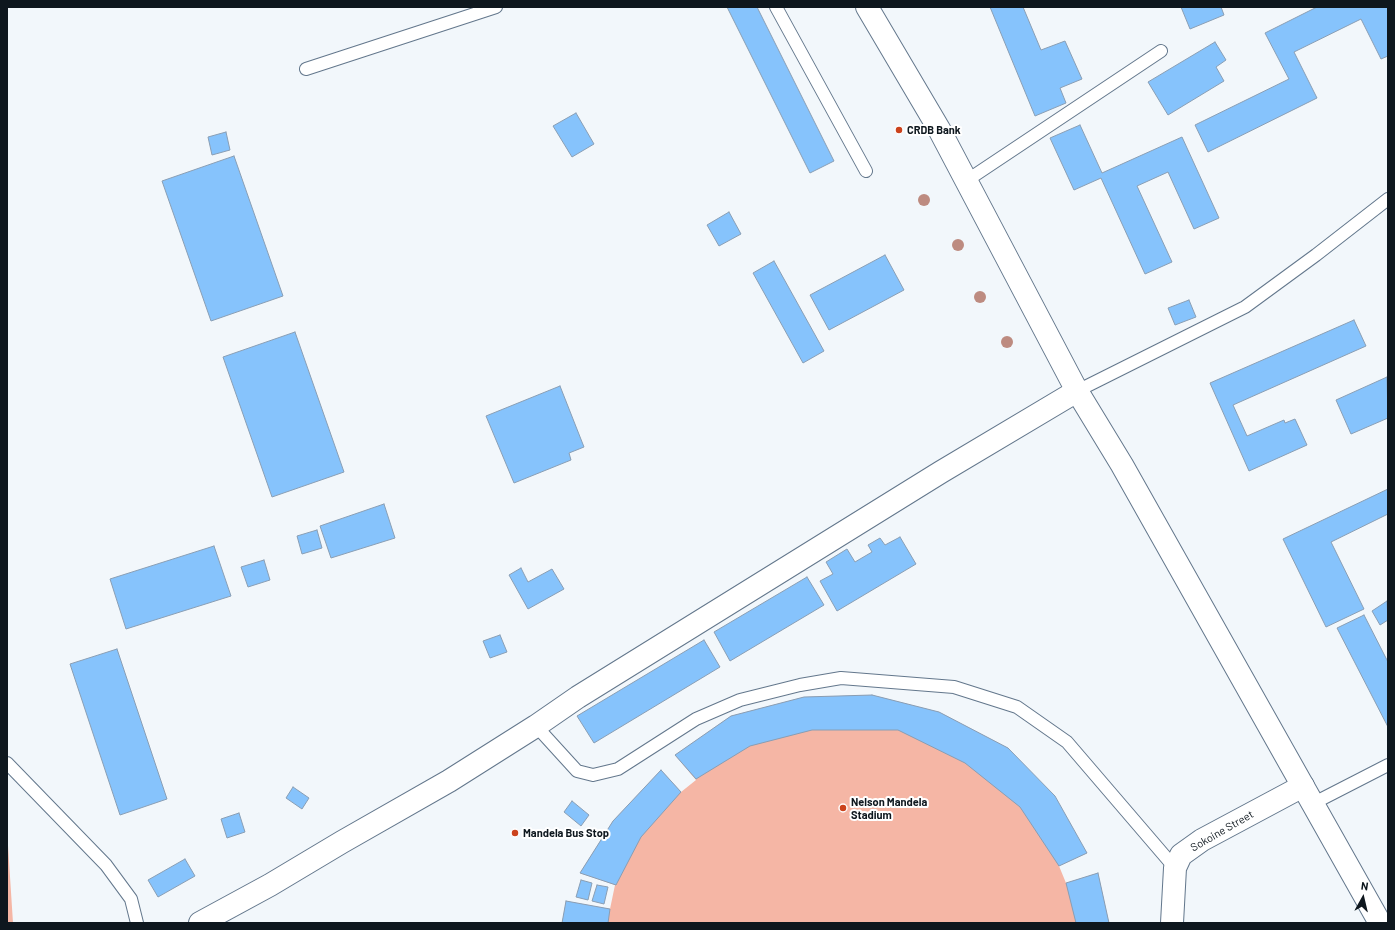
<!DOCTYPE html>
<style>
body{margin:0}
#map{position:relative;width:1395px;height:930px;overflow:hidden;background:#f2f7fb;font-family:Barlow,sans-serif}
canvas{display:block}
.frame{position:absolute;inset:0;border:8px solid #0e171e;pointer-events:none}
.north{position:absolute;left:1343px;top:878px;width:40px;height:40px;-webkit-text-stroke:3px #fff;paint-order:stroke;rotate:8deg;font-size:11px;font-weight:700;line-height:16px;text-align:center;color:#0e171e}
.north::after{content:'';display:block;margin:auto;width:14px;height:18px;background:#0e171e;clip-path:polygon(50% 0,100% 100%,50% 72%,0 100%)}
</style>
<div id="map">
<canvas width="1395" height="930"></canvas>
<div class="frame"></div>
<div class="north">N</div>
</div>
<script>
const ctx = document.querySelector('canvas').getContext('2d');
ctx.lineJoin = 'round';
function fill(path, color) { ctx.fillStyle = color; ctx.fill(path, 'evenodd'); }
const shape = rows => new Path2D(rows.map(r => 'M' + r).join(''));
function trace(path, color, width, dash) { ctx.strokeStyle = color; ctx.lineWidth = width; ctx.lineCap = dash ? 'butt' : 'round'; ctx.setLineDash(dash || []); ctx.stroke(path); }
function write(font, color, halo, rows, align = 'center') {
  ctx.font = font + ' Barlow,sans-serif'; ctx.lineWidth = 4; ctx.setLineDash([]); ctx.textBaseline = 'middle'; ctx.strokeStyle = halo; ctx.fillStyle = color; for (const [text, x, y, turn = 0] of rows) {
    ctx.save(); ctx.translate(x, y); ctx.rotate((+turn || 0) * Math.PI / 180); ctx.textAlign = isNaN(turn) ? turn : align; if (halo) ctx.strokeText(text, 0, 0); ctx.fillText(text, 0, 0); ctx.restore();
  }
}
fill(shape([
 [872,695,939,712,1008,748,1087,853,1059,866,1066,883,1098,873,1109,923,562,923,566,901,610,909,615,885,580,873,613,821,661,770,681,792,696,780,675,755,731,716,804,697],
 [7,830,13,923,7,923]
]), '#f5b6a5');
const building = shape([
 [727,7,757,7,834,161,810,173,727,7],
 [990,7,1023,7,1041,50,1065,41,1082,79,1060,88,1066,103,1035,116,990,7],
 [1181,7,1221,7,1224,15,1190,29,1181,7],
 [1317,7,1388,7,1388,56,1381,59,1361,19,1294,52,1317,98,1208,152,1195,125,1289,79,1265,33,1317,7],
 [1215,42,1226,60,1216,67,1224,81,1168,115,1148,82,1215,42],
 [576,113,594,144,572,157,553,126,576,113],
 [1080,125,1102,173,1182,137,1219,218,1194,229,1168,172,1137,186,1172,262,1145,274,1101,178,1074,190,1050,138,1080,125],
 [226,132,230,150,212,155,208,137,226,132],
 [234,156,283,296,211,321,162,181,234,156],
 [729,212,741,234,719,246,707,225,729,212],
 [885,255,904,290,829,330,810,295,885,255],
 [774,261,824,351,803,363,753,273,774,261],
 [1189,300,1196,317,1175,325,1168,308,1189,300],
 [1354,320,1366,346,1233,405,1247,436,1284,420,1285,423,1295,419,1307,445,1249,471,1210,383,1354,320],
 [295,332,344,472,272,497,223,357,295,332],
 [1387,377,1388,418,1351,434,1336,400,1387,377],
 [560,386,584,447,569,453,571,460,514,483,486,416,560,386],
 [1388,489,1388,514,1331,542,1364,609,1326,627,1283,539,1388,489],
 [384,504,395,538,331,558,320,526,384,504],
 [317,530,322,548,302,554,297,536,317,530],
 [900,537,916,564,837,611,820,581,833,574,826,562,847,549,855,562,872,552,868,545,880,538,885,545,900,537],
 [214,546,231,596,126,629,110,579,214,546],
 [264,560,270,580,248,587,241,567,264,560],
 [521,568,528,582,552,569,564,589,528,609,509,575,521,568],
 [807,577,824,605,730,661,714,632,807,577],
 [1387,601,1388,620,1380,625,1372,611,1387,601],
 [1364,615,1388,662,1388,727,1337,628,1364,615],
 [500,635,507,652,490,658,483,641,500,635],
 [704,640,720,667,594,743,577,716,704,640],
 [117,649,167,799,120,815,70,664,117,649],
 [872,695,939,712,1008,748,1055,796,1087,853,1059,866,1020,807,965,763,898,730,812,730,750,746,696,779,675,755,731,716,804,697,872,695],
 [661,770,681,792,641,837,616,885,580,873,613,821,661,770],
 [293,787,309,798,302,809,286,798,293,787],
 [572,801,589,815,581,826,564,812,572,801],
 [239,813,245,832,227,838,221,819,239,813],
 [185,859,195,876,158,897,148,880,185,859],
 [1098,873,1109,923,1076,923,1066,883,1098,873],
 [581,880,592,883,588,900,576,897,581,880],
 [597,885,608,887,604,904,592,901,597,885],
 [566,901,610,909,608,923,562,923,566,901]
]);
fill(building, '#86c3fc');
trace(building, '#899eb4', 1);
const service = shape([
 [776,7,866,171],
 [306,69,496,7],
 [966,181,1161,51],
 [1077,391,1245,307,1316,255,1388,199],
 [536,726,577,771,593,775,618,769,696,719,740,700,800,685,841,678,954,687,1017,707,1067,742,1175,868],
 [7,763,106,865,131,899,137,923],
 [1312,804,1388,765]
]);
const minor = shape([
 [200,923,270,885,342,842,449,781,536,726,578,697,941,472,1077,391],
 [1172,923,1175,868,1181,855,1202,840,1303,786]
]);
const trunk = shape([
 [867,7,939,129,1077,391,1122,465,1380,923]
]);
trace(service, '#63778c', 14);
trace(minor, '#63778c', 24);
trace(trunk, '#63778c', 24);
trace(service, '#fff', 12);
trace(minor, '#fff', 22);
trace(trunk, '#fff', 22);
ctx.fillStyle = '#bd8b80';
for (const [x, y] of [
 [924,200],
 [958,245],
 [980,297],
 [1007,342]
]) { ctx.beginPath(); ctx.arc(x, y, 6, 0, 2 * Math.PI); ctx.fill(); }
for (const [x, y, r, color] of [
 [899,130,4,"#cb421c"],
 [843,808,4,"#cb421c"],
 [515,833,4,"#cb421c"]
]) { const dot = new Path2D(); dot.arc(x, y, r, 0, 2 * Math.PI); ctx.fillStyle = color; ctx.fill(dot); trace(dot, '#fff', 1.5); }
write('bold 11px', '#0e171e', '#fff', [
 ["CRDB Bank",907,130],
 ["Nelson Mandela",851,802],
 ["Stadium",851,815],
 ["Mandela Bus Stop",523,833]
], 'left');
write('11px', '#0e171e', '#fff', [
 ["Sokoine Street",1222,831,-30]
]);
</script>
